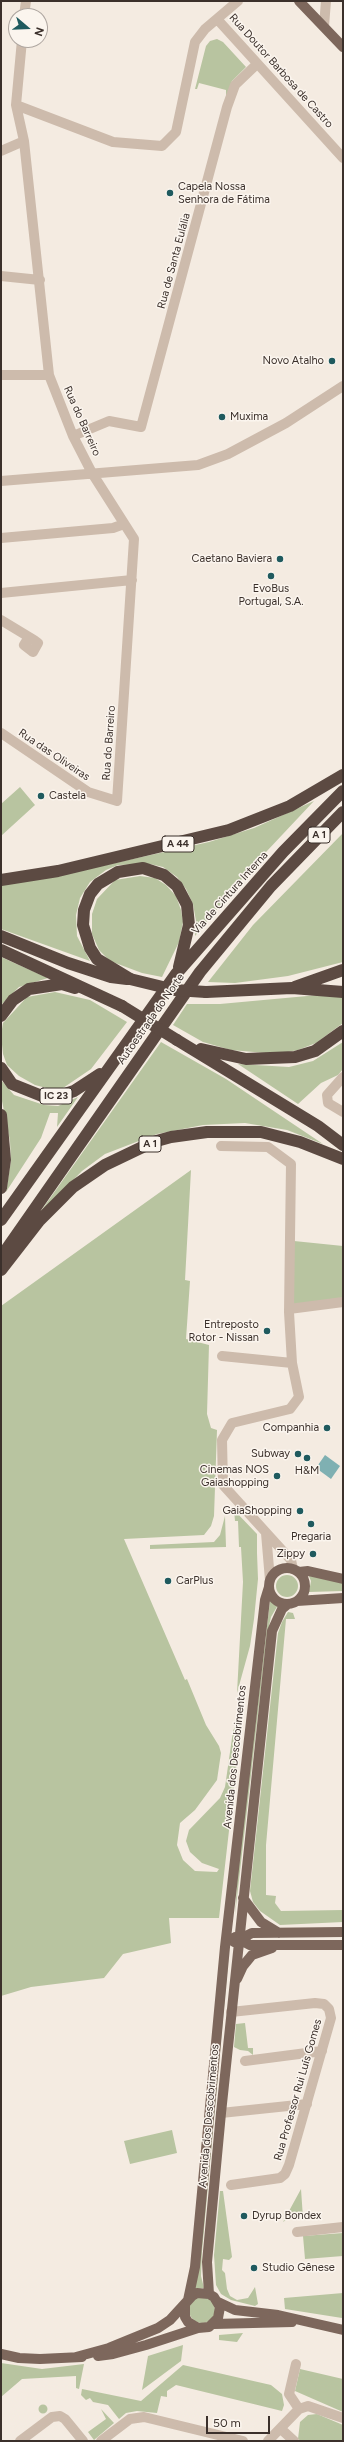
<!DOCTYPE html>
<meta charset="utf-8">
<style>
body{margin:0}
#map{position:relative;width:344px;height:2442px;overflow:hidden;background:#f4ebe1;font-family:Figtree,sans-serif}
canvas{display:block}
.frame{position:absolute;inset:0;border:2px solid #3b302b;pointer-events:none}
.north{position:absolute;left:8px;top:8px;width:40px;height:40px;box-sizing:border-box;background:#fbf5ee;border:1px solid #aea6a0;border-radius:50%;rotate:109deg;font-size:11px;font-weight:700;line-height:16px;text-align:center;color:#3b302b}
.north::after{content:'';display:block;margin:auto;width:14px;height:18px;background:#1f5a5e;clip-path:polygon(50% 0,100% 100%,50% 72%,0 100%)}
.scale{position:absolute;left:206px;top:2416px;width:64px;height:18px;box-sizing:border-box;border:2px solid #3b302b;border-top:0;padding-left:5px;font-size:12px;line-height:14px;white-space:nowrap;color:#3b302b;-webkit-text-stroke:3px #fbf5ee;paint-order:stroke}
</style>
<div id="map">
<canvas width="344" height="2442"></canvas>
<div class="frame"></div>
<div class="north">N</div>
<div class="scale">50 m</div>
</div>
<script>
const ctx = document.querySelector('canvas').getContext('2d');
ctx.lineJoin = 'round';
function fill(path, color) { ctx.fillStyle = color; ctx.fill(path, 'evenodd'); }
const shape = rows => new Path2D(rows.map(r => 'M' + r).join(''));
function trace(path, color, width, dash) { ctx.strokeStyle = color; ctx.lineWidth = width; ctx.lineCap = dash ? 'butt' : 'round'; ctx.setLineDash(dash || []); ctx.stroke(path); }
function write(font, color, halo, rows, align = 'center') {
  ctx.font = font + ' Figtree,sans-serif'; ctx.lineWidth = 3; ctx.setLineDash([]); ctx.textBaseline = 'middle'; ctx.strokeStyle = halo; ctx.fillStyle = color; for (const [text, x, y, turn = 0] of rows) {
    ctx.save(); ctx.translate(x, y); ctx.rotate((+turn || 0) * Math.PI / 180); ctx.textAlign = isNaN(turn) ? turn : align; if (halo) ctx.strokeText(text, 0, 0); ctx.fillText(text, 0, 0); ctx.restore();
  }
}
fill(shape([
 [217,39,223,42,246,67,232,81,226,97,226,90,199,83,197,89,195,89,206,46,210,41],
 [20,787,35,805,1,836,1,804],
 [314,801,251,868,195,936,196,921,193,904,186,889,177,877,163,867,150,864,118,865,106,870,90,882,80,898,76,915,77,936,90,961,1,929,1,884,52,877,209,842,254,828],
 [343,833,343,962,288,976,235,983,208,982,253,925],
 [140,876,155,878,166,885,176,896,181,910,183,922,179,942,162,977,142,973,110,961,99,950,92,934,92,914,97,899,115,880],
 [1,957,48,978,19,987,1,1005],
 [55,992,90,1000,127,1022,91,1069,63,1088,50,1089,35,1085,19,1076,7,1065,3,1054,1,1035,3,1023,27,997],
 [318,995,343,997,343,1023,316,1043,298,1050,277,1054,231,1050,203,1042,173,1025,187,1004,220,1004],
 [161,1042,226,1079,323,1144,287,1130,245,1123,203,1125,157,1134,105,1154,82,1171,36,1218],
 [343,1042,343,1069,338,1075,321,1083,298,1104,238,1064,289,1067,313,1061],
 [1,1080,14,1095,44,1105,58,1106,78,1097,57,1127,58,1113,50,1113,41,1138,6,1192,11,1161,10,1141,1,1096],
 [191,1170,185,1280,190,1281,186,1339,209,1345,207,1414,211,1428,217,1430,214,1516,211,1526,204,1535,124,1539,185,1680,187,1679,206,1725,219,1746,221,1753,217,1780,195,1810,180,1823,177,1845,183,1860,195,1871,217,1872,219,1869,202,1863,190,1852,186,1841,189,1830,220,1798,225,1787,233,1731,243,1708,219,1918,169,1918,171,1943,123,1954,104,1978,31,1987,1,1996,1,1306],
 [294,1241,343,1246,343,1300,293,1307],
 [234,1510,257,1534,257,1553,258,1579,254,1619,250,1646,237,1693,243,1582,241,1547,239,1547,238,1521,235,1521],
 [225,1516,226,1547,150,1549,150,1545,214,1542,220,1535],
 [308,1574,343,1583,343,1591,309,1592,311,1581],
 '276 1586a11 11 0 1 1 22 0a11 11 0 1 1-22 0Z',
 [270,1601,278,1605,271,1617,267,1635,235,1915,238,1868],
 [288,1612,293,1613,295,1619,286,1619,266,1845,266,1895,276,1896,275,1903,281,1911,343,1910,343,1922,280,1925,260,1911,253,1902,250,1891,278,1633,282,1622],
 [229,1952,202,2252,201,2276,204,2288,194,2289],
 [245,2023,248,2048,253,2048,253,2055,248,2051,240,2050,234,2047,236,2024],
 [172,2130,177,2153,130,2164,124,2141],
 [301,2189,303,2218,289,2218,283,2222],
 [220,2191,223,2191,232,2257,229,2260,223,2259,222,2270,225,2273,227,2289,230,2296,237,2300,248,2298,255,2287,258,2304,255,2306,231,2300,221,2294,216,2285,214,2255],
 [343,2233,343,2256,305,2259,303,2236],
 [343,2293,342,2318,285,2309,284,2298],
 '189 2310a13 13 0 1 1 26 0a13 13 0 1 1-26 0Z',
 [243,2333,237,2342,219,2340,219,2335],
 [183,2345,181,2361,142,2390,148,2356],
 [1,2363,42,2369,84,2364,79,2389,76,2388,76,2376,22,2379,1,2397],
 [183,2365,271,2385,282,2394,284,2405,282,2411,176,2385,167,2391,167,2397,161,2396,157,2413,137,2411,126,2413,119,2419,108,2405,93,2402,90,2398,86,2400,81,2395,82,2389,141,2401],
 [300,2369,343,2379,343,2412,295,2391],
 '38.5 2409a4.5 4.5 0 1 1 9 0a4.5 4.5 0 1 1-9 0Z',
 [101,2409,114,2423,94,2440,88,2432,106,2419],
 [317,2414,343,2425,343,2441,301,2441,298,2439,300,2422,308,2415]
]), '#b8c4a0');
fill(shape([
 [325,1455,340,1466,331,1479,316,1468]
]), '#7fb0b2');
trace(shape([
 [24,16,26,1],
 [217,19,343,158],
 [324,26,326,1],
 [16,105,113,142,162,146,176,132,195,42,205,29,238,1],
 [1,151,24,141],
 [1,276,40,280],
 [1,375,49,375],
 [73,436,109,421,141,427,227,107,235,85,257,64],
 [1,481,198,465,228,454,286,423,343,386],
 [1,538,113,528,124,524],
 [1,593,132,580],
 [1,620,34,640,38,643,33,652,24,645,29,637],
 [1,733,88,792,117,801,134,539,92,473,73,436,49,375,24,141,16,105,22,40],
 [343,1077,327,1095,328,1103,343,1112],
 [221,1146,268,1147,291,1164,289,1312,292,1363,299,1397,290,1409,232,1423,222,1440,223,1485,291,1560,293,1569],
 [289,1309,343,1302],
 [222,1356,292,1363],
 [266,1533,270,1580],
 [231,2012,315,2003,324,2004,329,2009,331,2018,289,2165,285,2174,280,2178,231,2185],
 [245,2061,322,2051],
 [221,2113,307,2104],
 [297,2232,343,2227],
 [296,2364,289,2394,299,2409],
 [281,2429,294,2441],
 [20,2441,52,2417,60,2416,65,2419,83,2441],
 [101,2441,130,2419,144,2417,243,2441],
 [268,2441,299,2409,308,2406,343,2418]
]), '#cdbbac', 10);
trace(shape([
 [299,1,343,47],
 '269 1586a18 18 0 1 1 36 0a18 18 0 1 1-36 0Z',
 [299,1572,308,1571,343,1579],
 [297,1601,343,1598],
 [243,1898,261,1922,279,1933],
 [235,1937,250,1945,343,1945],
 [234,1942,252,1933,343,1932],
 [237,1979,243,1966,252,1955,272,1948],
 [209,2294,207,2262,221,2113,272,1631,282,1609,288,1604],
 [188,2300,195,2267,225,1947,265,1600,269,1587],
 [218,2302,235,2310,278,2315,343,2330],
 [214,2324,292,2322],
 [1,2354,19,2358,40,2359,82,2357],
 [98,2356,113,2354,146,2345,198,2328],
 [76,2357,109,2348,158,2328,170,2320,192,2296,197,2293,209,2294,214,2297,220,2307,218,2318,209,2327,198,2328,188,2322,185,2317,185,2305]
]), '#7d675c', 10);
trace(shape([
 [1,880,58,871,229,830,290,806,343,775],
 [1,936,68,963,111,977,127,979],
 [1,950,122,1006],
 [130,979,97,959,90,948,83,925,84,910,90,894,98,884,118,872,143,868,164,875,177,886,187,905,189,925,179,967],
 [295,987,343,970],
 [206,992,292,988,343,992],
 [1,1016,13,1000,29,989,62,984,75,988],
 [177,1040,318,1126,343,1145],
 [201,1049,246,1059,295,1057,315,1051,343,1031],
 [1,1068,12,1084,42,1096,56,1097,74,1091,100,1074],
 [1,1115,5,1160,1,1188],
 [1,1220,176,974,283,852,343,791],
 [1,1257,200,972,271,886,343,812],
 [1,1270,39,1221,73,1187,105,1165,153,1142,171,1137,207,1132,261,1132,300,1142,343,1159]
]), '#5c4a42', 12);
trace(shape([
 [130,979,175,990,206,992],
 [122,1006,177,1040]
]), '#5c4a42', 12);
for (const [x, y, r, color] of [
 [170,193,4,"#1f5a5e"],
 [332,361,4,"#1f5a5e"],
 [222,417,4,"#1f5a5e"],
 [280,559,4,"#1f5a5e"],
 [271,576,4,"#1f5a5e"],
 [41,796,4,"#1f5a5e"],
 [267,1331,4,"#1f5a5e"],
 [327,1428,4,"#1f5a5e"],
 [298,1454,4,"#1f5a5e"],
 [307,1458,4,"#1f5a5e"],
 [277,1476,4,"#1f5a5e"],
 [300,1511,4,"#1f5a5e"],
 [311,1524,4,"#1f5a5e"],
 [313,1554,4,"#1f5a5e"],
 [168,1581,4,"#1f5a5e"],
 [244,2216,4,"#1f5a5e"],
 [254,2268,4,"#1f5a5e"]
]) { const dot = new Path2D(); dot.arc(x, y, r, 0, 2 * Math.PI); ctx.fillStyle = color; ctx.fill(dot); trace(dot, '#fbf5ee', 1.5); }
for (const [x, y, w] of [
 [319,835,22],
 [178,844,32],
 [56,1096,32],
 [150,1144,22]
]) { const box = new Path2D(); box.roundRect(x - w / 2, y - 8, w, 16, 3); ctx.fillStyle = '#fbf5ee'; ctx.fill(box); trace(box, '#3b302b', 1); }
write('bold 10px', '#3b302b', null, [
 ["A 1",319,835],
 ["A 44",178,844],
 ["IC 23",56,1096],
 ["A 1",150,1144]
]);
write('11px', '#3b302b', '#fbf5ee', [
 ["Rua Doutor Barbosa de Castro",281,71,48],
 ["Rua de Santa Eulália",174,261,-75],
 ["Rua do Barreiro",82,421,66],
 ["Rua do Barreiro",109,743,-86],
 ["Rua das Oliveiras",54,755,34],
 ["Via de Cintura Interna",230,893,-48],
 ["Autoestrada do Norte",151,1019,-55],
 ["Avenida dos Descobrimentos",235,1757,-84],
 ["Rua Professor Rui Luís Gomes",298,2090,-74],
 ["Avenida dos Descobrimentos",209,2116,-85]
]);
write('11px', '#3b302b', '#fbf5ee', [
 ["Capela Nossa",178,187,"left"],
 ["Senhora de Fátima",178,200,"left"],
 ["Novo Atalho",324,361],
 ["Muxima",230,417,"left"],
 ["Caetano Baviera",272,559],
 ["EvoBus",271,589,"center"],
 ["Portugal, S.A.",271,602,"center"],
 ["Castela",49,796,"left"],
 ["Entreposto",259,1325],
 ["Rotor - Nissan",259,1338],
 ["Companhia",319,1428],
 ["Subway",290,1454],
 ["Cinemas NOS",269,1470],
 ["Gaiashopping",269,1483],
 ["H&M",307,1471,"center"],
 ["GaiaShopping",292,1511],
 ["Pregaria",311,1537,"center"],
 ["Zippy",305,1554],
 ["CarPlus",176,1581,"left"],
 ["Dyrup Bondex",252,2216,"left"],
 ["Studio Gênese",262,2268,"left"]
], 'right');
</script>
